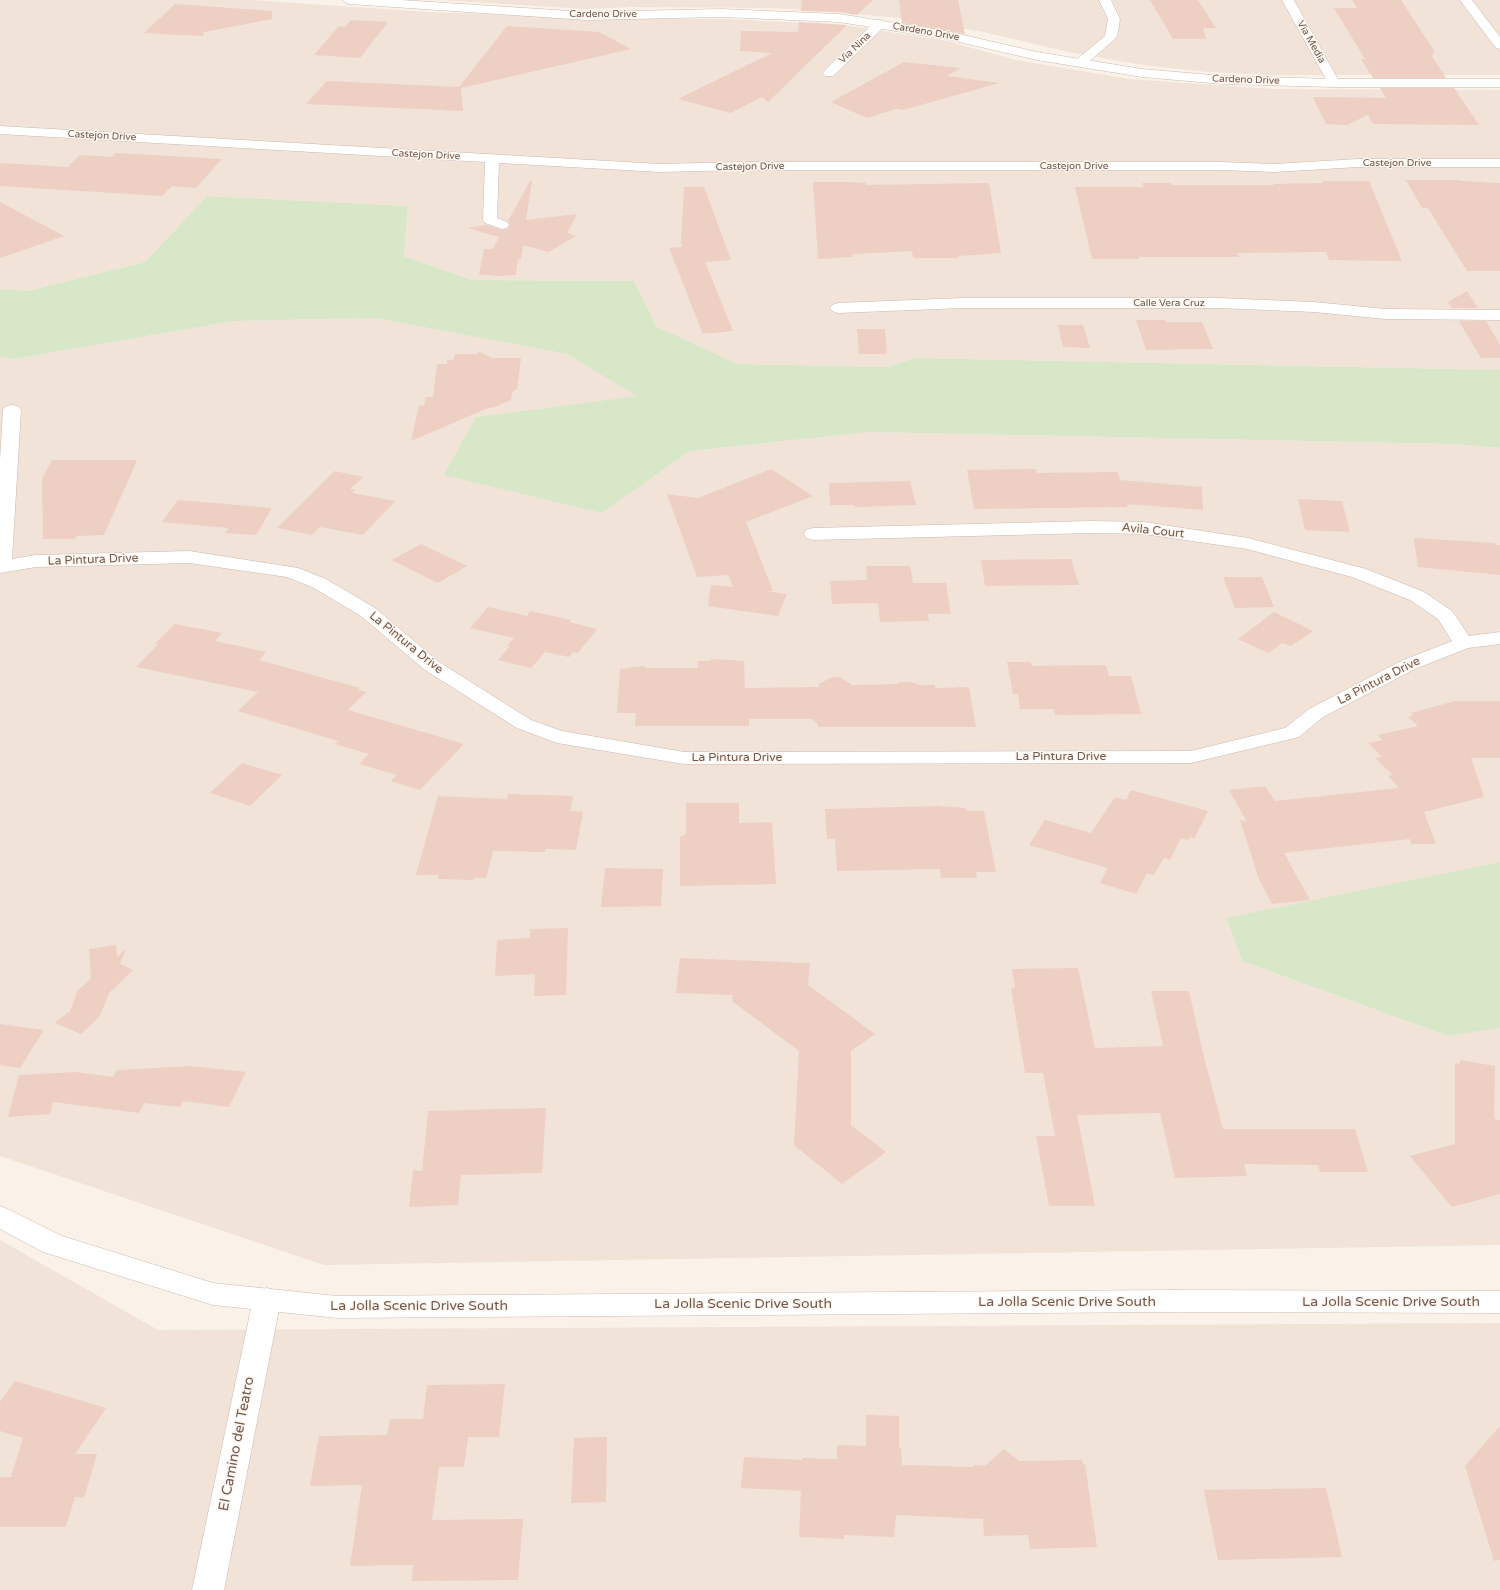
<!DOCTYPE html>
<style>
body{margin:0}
canvas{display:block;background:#faf2e9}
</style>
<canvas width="1500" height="1590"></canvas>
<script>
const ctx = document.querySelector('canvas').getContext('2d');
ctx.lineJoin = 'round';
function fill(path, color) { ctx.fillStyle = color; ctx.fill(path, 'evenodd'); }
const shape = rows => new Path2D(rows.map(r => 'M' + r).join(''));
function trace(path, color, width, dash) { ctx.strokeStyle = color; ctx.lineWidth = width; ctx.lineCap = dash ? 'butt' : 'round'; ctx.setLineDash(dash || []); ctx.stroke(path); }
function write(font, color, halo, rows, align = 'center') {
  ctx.font = font + ' "Varela Round",sans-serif'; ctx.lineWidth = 3; ctx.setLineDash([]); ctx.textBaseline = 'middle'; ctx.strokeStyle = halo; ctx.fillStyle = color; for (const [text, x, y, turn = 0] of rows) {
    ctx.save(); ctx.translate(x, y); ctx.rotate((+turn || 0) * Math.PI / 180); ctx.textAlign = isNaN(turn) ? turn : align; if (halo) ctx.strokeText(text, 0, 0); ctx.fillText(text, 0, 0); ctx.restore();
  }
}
fill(shape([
 [0,0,253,0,428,12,614,19,726,19,843,25,943,40,1016,60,1129,79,1273,89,1500,90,1500,370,914,358,888,367,737,364,656,326,634,281,472,280,404,256,408,206,207,196,145,262,28,291,0,289],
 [440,0,1500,0,1500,75,1274,75,1207,72,1143,65,1073,53,983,32,908,19,846,13,775,8,633,7,585,9],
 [375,318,567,354,638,396,476,417,602,513,690,451,869,432,1453,444,1500,448,1500,862,1226,919,1242,961,1448,1036,1500,1028,1500,1245,324,1265,0,1156,0,357,14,359,234,321],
 [0,1240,158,1330,1500,1323,1500,1590,0,1590]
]), '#f1e3d8');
fill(shape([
 [207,196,408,206,404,256,472,280,634,281,656,326,737,364,888,367,914,358,1500,370,1500,448,1453,444,869,432,690,451,602,513,444,475,476,417,637,396,567,354,375,318,234,321,14,359,0,357,0,289,28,291,145,262],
 [1500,862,1500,1028,1448,1036,1242,961,1226,918]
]), '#d8e7c8');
fill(shape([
 [802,0,873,0,857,15,839,12,801,11],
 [899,0,958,0,965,34,902,23],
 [1150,0,1198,0,1216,28,1203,28,1206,39,1173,39],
 [1352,0,1401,0,1435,52,1432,52,1434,55,1431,55,1446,78,1373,78,1361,59,1365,59,1334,8,1357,8],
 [175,4,272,11,272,19,204,32,203,36,144,33],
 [351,20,388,22,360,58,314,55,339,26,345,27],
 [799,22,847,25,768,102,762,97,731,113,678,99,772,53,740,51,741,31,798,32],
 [507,26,599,32,631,49,461,88,463,111,306,104,327,81,459,87],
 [904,62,961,68,947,76,999,83,903,110,896,109,867,118,831,102],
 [1380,88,1454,88,1479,125,1373,124,1368,115,1347,125,1326,124,1314,100,1313,97,1386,98],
 [115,153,222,159,196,188,172,186,162,196,0,186,0,163,68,167,80,155,112,157],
 [1406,180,1460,180,1461,181,1500,183,1500,271,1467,271,1428,208,1422,208],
 [530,181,532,181,526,220,577,214,567,233,576,236,548,252,523,245,521,259,518,259,516,275,497,276,479,274,484,249,493,249,499,237,467,228,487,225,502,230,508,229,510,224,508,221],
 [1322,181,1369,181,1402,261,1329,260,1326,252,1237,253,1239,257,1138,257,1139,259,1092,259,1075,187,1144,187,1142,183,1170,183,1171,185,1274,185,1273,184,1323,183],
 [813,182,850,182,866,183,866,185,989,183,1001,253,959,256,959,258,913,258,912,251,852,254,853,257,818,259],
 [684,187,704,187,731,260,705,262,733,331,703,334,669,248,683,247,681,243],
 [0,202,64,236,0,258],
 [1467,291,1478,308,1452,308,1448,302],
 [1136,320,1165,320,1166,322,1202,322,1213,349,1146,350],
 [1459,321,1486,321,1500,345,1500,358,1481,358],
 [1058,325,1083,325,1090,348,1063,347],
 [857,329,885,329,887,354,859,354],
 [480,352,492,358,521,358,517,389,512,392,511,400,495,407,488,408,411,441,419,406,424,405,426,397,433,397,437,364,447,364,447,360,453,360,455,354,476,354],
 [52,460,137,460,104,535,77,536,75,539,43,539,42,479],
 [771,469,813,496,746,522,773,591,765,591,787,594,778,616,708,606,711,585,733,587,728,575,697,577,667,494,698,498],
 [1036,469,1037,473,1118,472,1120,480,1202,487,1203,510,1127,504,1128,507,974,509,967,470],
 [335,471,363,477,350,489,355,490,352,493,395,501,363,535,320,527,312,535,277,528],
 [910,481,916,505,855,507,854,505,830,505,829,483],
 [1298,499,1342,501,1350,532,1305,530],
 [178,500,272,508,256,535,225,533,229,528,162,522],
 [1414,538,1495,543,1496,545,1500,545,1500,575,1418,567],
 [421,544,467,566,438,583,392,560],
 [1071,559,1079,585,985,586,981,560],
 [866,566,910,566,913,583,946,583,951,614,928,614,929,621,880,622,878,603,832,604,830,581,867,580],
 [1223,577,1262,577,1274,607,1235,608],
 [488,607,527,616,530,611,571,620,569,622,597,629,578,653,573,652,569,657,545,652,531,668,498,660,510,646,507,646,514,638,470,628],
 [1274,612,1313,631,1291,646,1282,643,1268,653,1238,639],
 [175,624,222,633,215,641,266,652,259,660,360,688,358,690,366,692,348,710,464,744,420,790,391,781,397,775,359,764,369,754,335,744,338,741,238,711,258,692,136,667,158,644,155,644],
 [713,659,744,661,745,688,819,687,819,684,830,678,840,677,852,685,896,684,901,682,911,682,920,685,935,685,935,688,969,687,976,727,818,727,817,723,812,719,749,719,749,726,635,726,636,713,617,713,620,669,643,666,646,668,698,668,698,661,708,661],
 [1007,662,1031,662,1032,666,1106,665,1109,676,1131,676,1141,714,1055,715,1054,709,1020,709,1018,694,1013,694],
 [1455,701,1500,701,1500,758,1471,758,1484,797,1424,812,1436,844,1411,844,1410,839,1284,853,1310,900,1272,904,1259,879,1240,820,1247,822,1229,790,1265,786,1275,801,1399,788,1388,776,1393,775,1375,758,1382,757,1368,743,1382,740,1378,735,1418,726,1408,717,1414,715,1411,713],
 [242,763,282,775,250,806,210,793],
 [1131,790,1208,811,1194,839,1190,837,1188,840,1181,838,1170,860,1164,858,1154,875,1147,873,1136,894,1100,883,1108,868,1029,845,1045,820,1091,833,1115,797,1126,800],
 [508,794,573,796,570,811,583,812,576,850,545,849,545,852,493,851,486,878,473,878,473,880,438,879,439,875,416,875,438,796,507,799],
 [686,803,739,803,739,823,772,822,776,884,680,886,680,837,686,834],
 [938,806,966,808,966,811,984,811,996,872,976,872,977,878,941,878,940,869,837,871,835,839,827,839,825,809],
 [605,868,663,869,661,906,601,907],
 [568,928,566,995,534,996,535,974,495,976,497,940,530,938,530,929],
 [116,945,117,957,126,949,120,964,133,970,109,993,100,1016,81,1034,55,1023,70,1011,78,990,91,979,89,949],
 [680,958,810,963,808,985,875,1034,851,1051,851,1125,886,1152,842,1184,794,1145,799,1051,732,1001,733,995,676,993],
 [1078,968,1095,1048,1163,1046,1151,991,1189,991,1203,1053,1223,1129,1355,1129,1368,1172,1320,1172,1318,1165,1244,1164,1247,1176,1175,1178,1160,1113,1077,1115,1095,1206,1049,1206,1036,1136,1055,1136,1043,1073,1025,1073,1011,988,1015,988,1012,969],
 [0,1024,44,1030,20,1068,0,1065],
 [1460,1060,1495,1066,1494,1119,1500,1120,1500,1194,1452,1207,1410,1156,1455,1144,1455,1063,1460,1064],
 [191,1066,246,1072,229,1107,183,1101,180,1107,144,1103,139,1113,53,1102,50,1114,8,1117,19,1075,75,1072,113,1077,117,1070],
 [546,1108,542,1173,461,1175,458,1205,409,1207,413,1170,422,1171,428,1111],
 [15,1381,106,1408,75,1454,97,1454,84,1498,75,1497,66,1527,0,1527,0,1477,11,1477,23,1438,0,1431,0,1402],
 [505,1384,499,1437,468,1437,464,1467,439,1467,432,1520,523,1519,518,1580,412,1581,413,1565,350,1566,362,1485,310,1486,319,1436,387,1435,390,1419,423,1419,427,1385],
 [866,1415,899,1416,899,1448,901,1448,902,1465,974,1467,974,1465,985,1466,1004,1449,1019,1461,1082,1460,1083,1464,1085,1464,1097,1547,1030,1549,1028,1535,984,1536,983,1519,896,1515,894,1537,844,1535,844,1539,799,1537,801,1491,741,1488,744,1457,802,1460,802,1458,837,1459,837,1445,866,1446],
 [1500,1426,1500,1560,1494,1561,1465,1466],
 [607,1437,606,1502,571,1503,574,1438],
 [1326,1488,1342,1557,1218,1560,1204,1490]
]), '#edcfc3');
const minor = shape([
 [1099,0,1111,0,1120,19,1117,37,1084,66,1076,66,1074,63,1076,60,1105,36,1108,19,1099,0],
 [1282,0,1294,0,1340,83,1339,86,1329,86,1328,83,1282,0],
 [1460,0,1472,0,1500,37,1500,49,1496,48,1460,0],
 [880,20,884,21,886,24,884,27,833,76,825,76,823,73,825,70,876,21,880,20],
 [0,126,660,164,742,162,1222,162,1274,164,1358,159,1500,159,1500,167,1358,167,1274,172,1222,170,742,170,660,172,499,163,497,218,507,222,509,225,507,228,502,229,485,223,483,220,485,162,0,134,0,126],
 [962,298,1217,298,1314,302,1385,309,1500,310,1500,320,1385,319,1314,312,1217,308,962,308,838,313,832,311,830,308,832,305,838,303,962,298],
 [12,405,18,406,21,410,12,559,36,555,189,551,298,568,326,579,375,608,439,662,531,720,562,731,684,752,1191,751,1285,728,1309,709,1401,661,1452,641,1438,619,1410,600,1352,577,1247,549,1144,534,1091,533,813,540,806,538,804,534,806,530,813,528,1091,521,1144,522,1248,538,1366,569,1424,592,1452,611,1469,636,1500,632,1500,644,1468,648,1415,669,1323,717,1299,737,1191,763,684,764,557,743,517,728,425,670,361,616,312,587,287,577,189,563,36,567,0,573,0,460,3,410,6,406,12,405],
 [267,1288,277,1291,281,1299,224,1590,192,1590,253,1299,257,1291,267,1288]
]);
const tertiary = shape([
 [343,0,401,0,586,12,721,9,839,14,946,31,1037,52,1142,69,1223,76,1334,79,1500,79,1500,87,1334,87,1223,84,1142,77,1037,60,946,39,839,22,721,17,586,20,349,4,345,2,343,0],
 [0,1206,10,1210,62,1236,213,1283,337,1296,1173,1290,1500,1291,1500,1313,1173,1312,337,1318,213,1305,43,1252,0,1229,0,1206]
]);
trace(minor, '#ccb9b0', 1);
trace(tertiary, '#ccb9b0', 1);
fill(minor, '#fff');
fill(tertiary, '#fff');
write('10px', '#72584f', '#fdf6ef', [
 ["Cardeno Drive",603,14],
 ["Cardeno Drive",926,32,10],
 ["Via Media",1311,42,61],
 ["Via Nina",855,48,-44],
 ["Cardeno Drive",1246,80,2],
 ["Castejon Drive",102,136,3],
 ["Castejon Drive",426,155,3],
 ["Castejon Drive",1397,163],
 ["Castejon Drive",1074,166],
 ["Castejon Drive",750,167,-1],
 ["Calle Vera Cruz",1169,303]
]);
write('12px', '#72584f', '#fdf6ef', [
 ["Avila Court",1153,531,6],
 ["La Pintura Drive",93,560,-2],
 ["La Pintura Drive",406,643,39],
 ["La Pintura Drive",1379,681,-27],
 ["La Pintura Drive",1061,757],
 ["La Pintura Drive",737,758]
]);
write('14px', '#72584f', '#fdf6ef', [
 ["La Jolla Scenic Drive South",1067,1302],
 ["La Jolla Scenic Drive South",1391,1302],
 ["La Jolla Scenic Drive South",743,1304],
 ["La Jolla Scenic Drive South",419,1306],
 ["El Camino del Teatro",237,1444,-79]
]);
</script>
